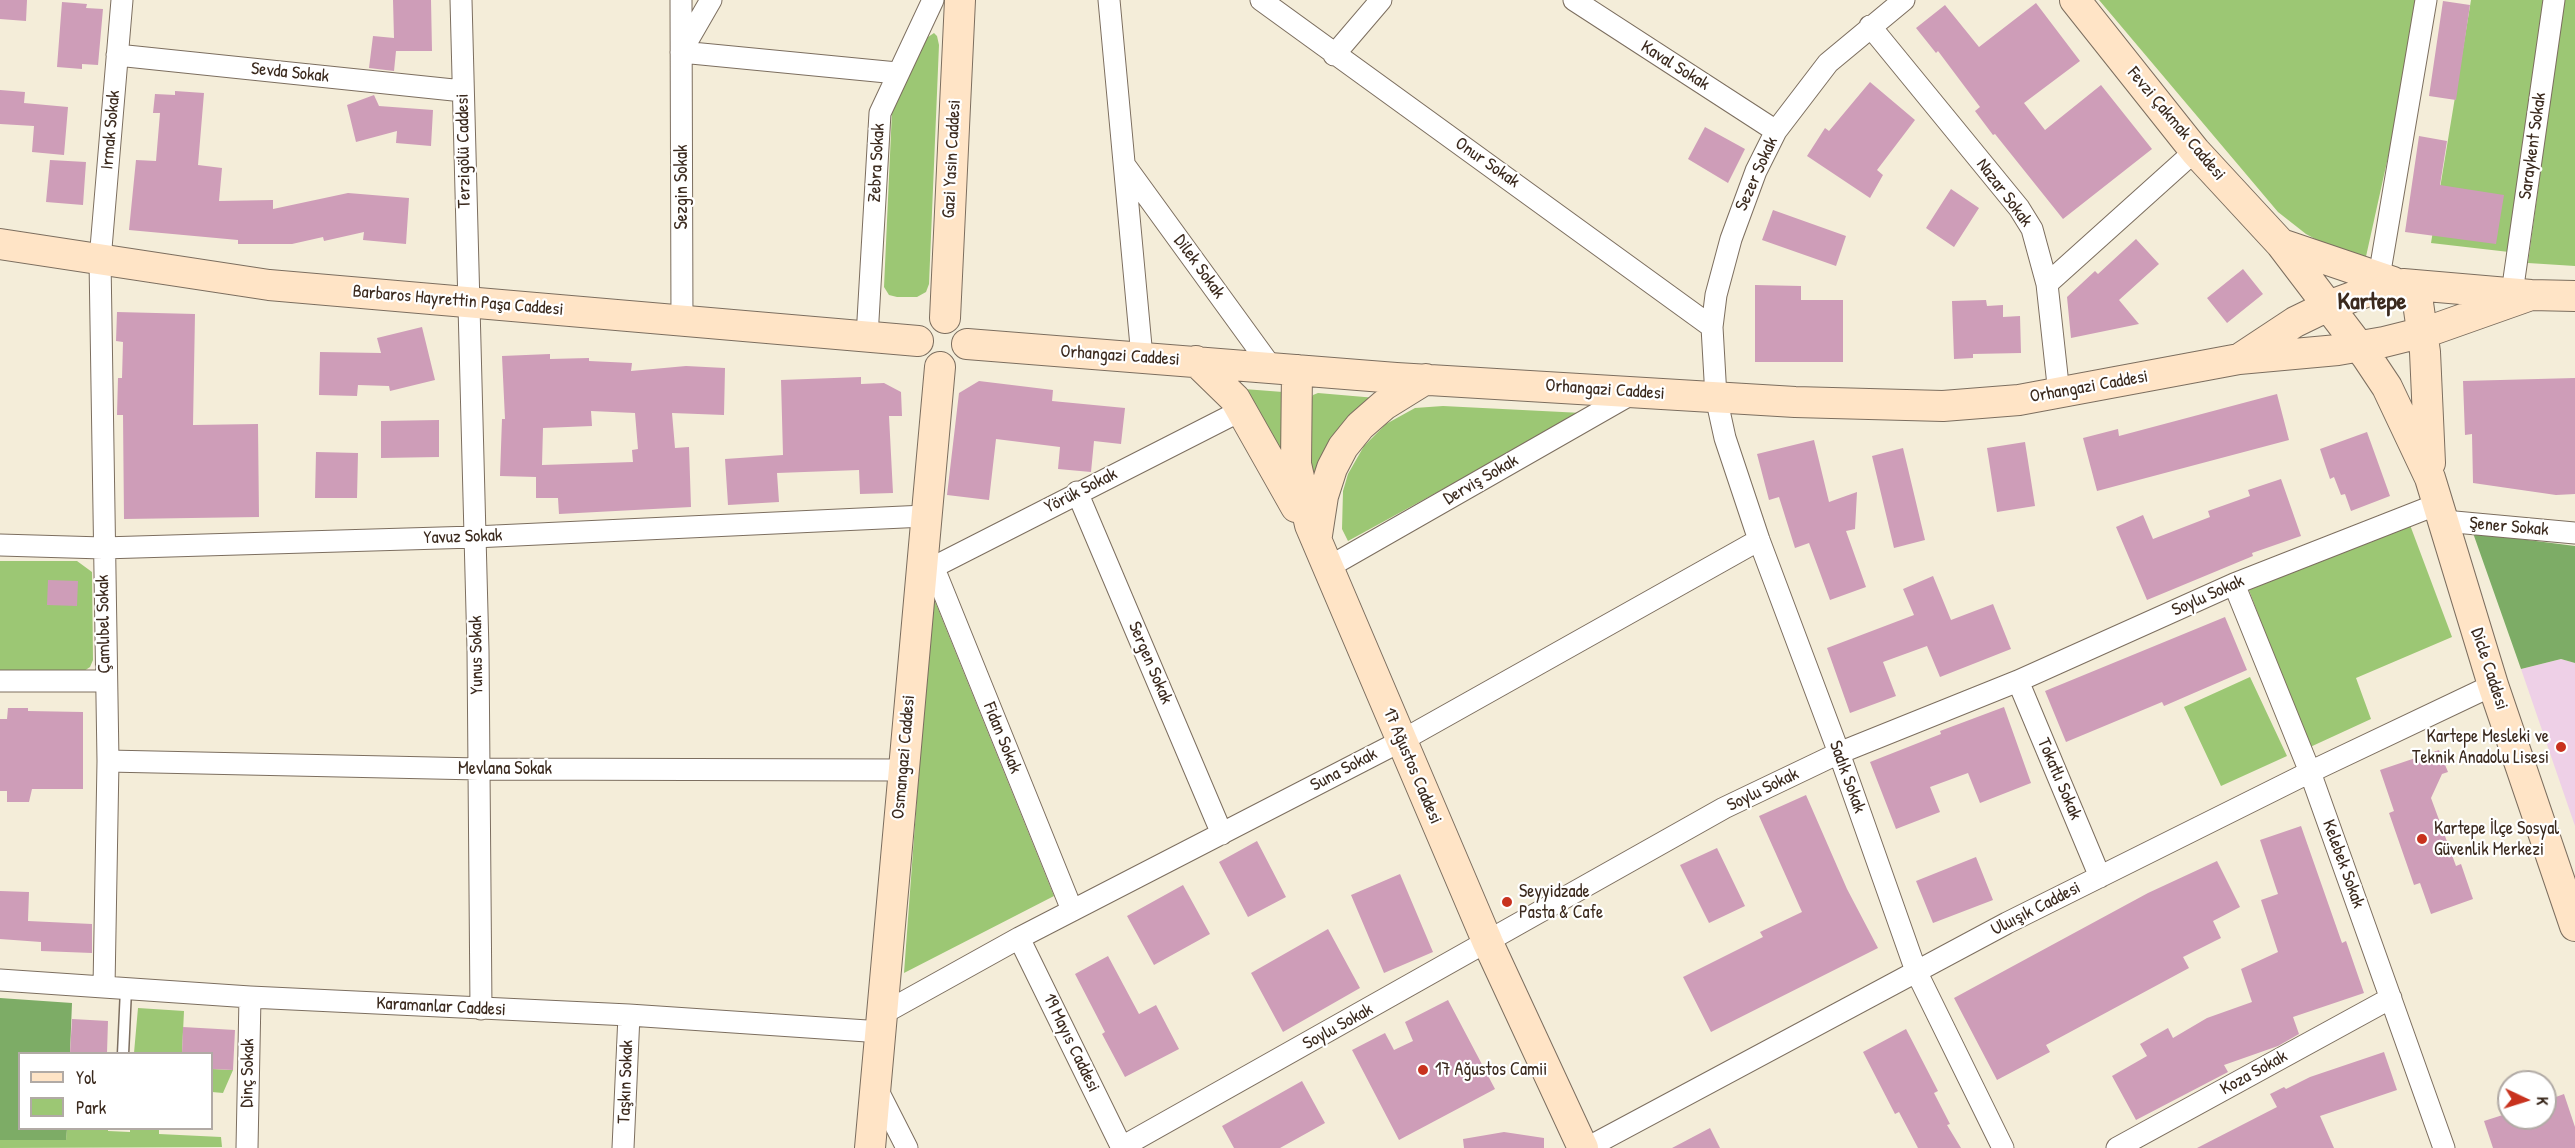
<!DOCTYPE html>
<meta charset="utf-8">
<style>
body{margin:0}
#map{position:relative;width:2575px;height:1148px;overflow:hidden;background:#f4edd9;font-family:"Patrick Hand",sans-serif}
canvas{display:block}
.legend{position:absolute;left:18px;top:1052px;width:195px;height:78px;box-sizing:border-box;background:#fff;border:2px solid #b1aaa5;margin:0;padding:8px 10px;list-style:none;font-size:18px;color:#3b2a1e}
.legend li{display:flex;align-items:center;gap:12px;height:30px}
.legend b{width:30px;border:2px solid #b1aaa5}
.north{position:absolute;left:2497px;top:1070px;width:60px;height:60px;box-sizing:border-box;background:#fff;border:2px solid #b1aaa5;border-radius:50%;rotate:94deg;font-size:16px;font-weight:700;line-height:24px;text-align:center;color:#3b2a1e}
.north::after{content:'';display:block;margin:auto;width:21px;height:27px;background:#c8321e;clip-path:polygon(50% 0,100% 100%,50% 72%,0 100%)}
</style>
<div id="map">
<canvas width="2575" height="1148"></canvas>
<ul class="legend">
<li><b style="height:8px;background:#ffe4c6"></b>Yol</li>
<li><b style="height:16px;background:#9cc774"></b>Park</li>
</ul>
<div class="north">K</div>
</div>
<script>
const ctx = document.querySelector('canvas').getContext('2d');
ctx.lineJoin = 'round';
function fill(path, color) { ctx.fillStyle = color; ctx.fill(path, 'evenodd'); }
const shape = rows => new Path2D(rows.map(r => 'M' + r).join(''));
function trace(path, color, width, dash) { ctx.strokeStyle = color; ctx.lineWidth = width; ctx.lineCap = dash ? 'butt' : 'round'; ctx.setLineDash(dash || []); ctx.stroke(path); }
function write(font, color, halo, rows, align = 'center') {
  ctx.font = font + ' "Patrick Hand",sans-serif'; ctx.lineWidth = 4.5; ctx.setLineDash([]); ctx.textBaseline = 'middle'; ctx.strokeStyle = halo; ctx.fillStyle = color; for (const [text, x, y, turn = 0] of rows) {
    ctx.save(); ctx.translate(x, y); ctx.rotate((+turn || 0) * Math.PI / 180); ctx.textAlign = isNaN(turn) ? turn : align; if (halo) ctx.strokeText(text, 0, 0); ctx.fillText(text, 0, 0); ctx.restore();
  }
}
fill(shape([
 [2561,659,2575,663,2575,826,2521,669]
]), '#eed0e7');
fill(shape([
 [2099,0,2417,0,2392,139,2365,261,2337,251,2306,234,2278,212],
 [2471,0,2543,0,2509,252,2431,243],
 [2564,0,2575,0,2575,266,2528,263],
 [934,33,937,36,939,45,929,284,926,292,917,297,897,297,889,295,884,287,892,111,922,41],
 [1244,389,1283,392,1282,467],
 [1318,393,1376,398,1345,421,1332,440,1317,484,1310,460,1311,399,1313,395],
 [1443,406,1582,413,1348,541,1342,529,1343,491,1348,474,1364,446,1386,424,1415,408],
 [2410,525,2452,637,2356,678,2371,719,2308,748,2249,590],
 [0,561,77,561,92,572,93,660,90,667,84,671,0,670],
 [932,594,1054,896,904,973],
 [2250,677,2287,756,2221,786,2184,707],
 [138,1008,184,1011,182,1053,134,1053],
 [212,1069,233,1070,223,1093,212,1092],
 [67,1128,108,1129,108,1131,130,1132,130,1129,159,1129,159,1134,221,1137,222,1147,0,1148,0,1140,66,1140]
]), '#9cc774');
fill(shape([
 [2473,533,2575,546,2575,663,2561,659,2521,669],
 [0,998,72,1003,70,1053,20,1054,20,1128,67,1129,66,1140,0,1140]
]), '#7dac66');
fill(shape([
 [0,0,27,0,26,21,0,19],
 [393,0,431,0,432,51,396,51,394,71,369,68,373,36,394,38],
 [2443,1,2470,5,2456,100,2429,96],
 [62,2,87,4,86,8,103,9,98,65,82,64,82,69,57,67],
 [2036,3,2080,61,2024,103,2045,130,2101,85,2152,149,2063,219,1995,134,1993,135,1975,111,1980,107,1938,51,1936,53,1916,28,1945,5,1979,47],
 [1870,82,1915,120,1877,170,1883,175,1870,198,1807,156,1825,128,1829,131],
 [0,90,25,92,24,103,68,107,64,155,32,152,34,126,0,124],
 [175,91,204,93,198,165,222,168,219,201,273,200,273,209,348,193,409,198,406,244,363,240,364,232,324,241,323,237,292,244,238,244,238,240,129,230,136,160,156,161,160,113,153,113,155,94,175,95],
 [374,95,379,106,433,110,431,146,396,143,397,131,356,142,347,105],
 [1705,127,1745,149,1728,183,1688,159],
 [2419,136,2447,141,2440,185,2504,195,2496,244,2405,232],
 [50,160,86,162,83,205,46,202],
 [1951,189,1979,208,1954,247,1926,228],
 [1773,210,1846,236,1836,266,1762,240],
 [2136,239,2159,264,2119,300,2139,324,2071,338,2067,297,2095,271,2098,274],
 [2243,269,2263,294,2227,323,2207,298],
 [1755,285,1801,286,1801,300,1843,300,1843,362,1755,362],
 [1986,300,1987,306,2003,305,2003,317,2020,316,2021,353,1973,354,1973,358,1954,359,1952,301],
 [117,312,195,314,193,425,258,424,259,517,124,519,123,415,117,415,118,378,122,378,123,342,116,341],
 [422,327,435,380,390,391,389,386,358,385,357,396,319,395,320,352,381,353,377,338],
 [550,354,550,359,589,358,589,361,632,363,631,371,686,366,725,368,724,415,672,413,675,448,689,447,691,507,559,514,558,498,536,498,536,477,500,476,502,419,505,419,502,356],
 [591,411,635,413,638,449,632,450,633,462,542,465,543,428,592,426],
 [861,377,861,384,884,383,901,392,902,416,889,416,893,493,860,494,859,470,777,473,779,502,728,505,725,459,783,455,781,380],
 [2575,378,2575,494,2556,495,2473,483,2472,434,2465,435,2463,381],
 [979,381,1053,390,1052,401,1125,408,1121,444,1094,441,1091,472,1058,469,1060,447,996,439,989,500,947,495,959,393],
 [2277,394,2289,440,2097,491,2083,438,2118,429,2119,436],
 [439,420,439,457,381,458,381,421],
 [2367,432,2390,496,2351,511,2345,494,2341,495,2334,477,2330,479,2320,449],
 [1814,440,1829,502,1857,492,1855,529,1846,531,1866,587,1830,600,1809,543,1795,548,1779,497,1769,500,1757,454],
 [2025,442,2035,506,1997,512,1987,448],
 [1903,448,1925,540,1894,548,1872,456],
 [316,452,358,453,357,498,315,498],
 [2281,479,2301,536,2252,553,2253,556,2147,600,2116,527,2143,515,2153,539,2210,517,2208,511,2250,496,2248,490],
 [1933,576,1951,620,1993,604,2011,649,1940,677,1927,646,1883,662,1896,696,1850,713,1827,648,1914,615,1903,589],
 [48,580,78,581,77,606,47,605],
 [2225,617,2247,670,2164,706,2162,702,2066,742,2045,691],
 [2004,707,2031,783,1980,803,1968,773,1930,787,1940,812,1896,829,1870,762,1941,734,1940,731],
 [8,708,28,708,28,711,83,712,83,789,32,789,29,802,7,802,7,791,0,791,0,719,7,719],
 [2439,750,2448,772,2442,774,2431,798,2456,866,2461,864,2473,899,2431,914,2420,883,2414,885,2389,813,2394,811,2380,770],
 [1806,795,1847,889,1878,948,1711,1032,1683,977,1763,937,1760,932,1802,912,1759,816],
 [2301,826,2342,943,2346,941,2364,993,2293,1017,2299,1034,2278,1046,2224,1065,2228,1072,2136,1120,2112,1076,2147,1056,2140,1044,2168,1028,2173,1038,2207,1018,2252,1002,2241,969,2278,952,2261,900,2278,894,2260,840],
 [1257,841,1286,897,1248,917,1219,862],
 [1717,848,1745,906,1709,923,1680,865],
 [1976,857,1993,900,1933,923,1916,881],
 [2217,861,2240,907,2213,921,2221,938,2183,957,2189,968,2046,1045,2050,1052,1997,1080,1954,998,2148,893],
 [1400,874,1433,952,1384,973,1351,895],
 [1183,885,1210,934,1154,965,1127,916],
 [0,891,29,892,28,921,92,924,92,953,41,951,41,942,0,939],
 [1328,929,1360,988,1283,1032,1251,973],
 [1108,956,1139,1014,1156,1005,1179,1049,1125,1077,1102,1034,1105,1032,1075,974],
 [1448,1000,1495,1089,1399,1140,1352,1050,1385,1033,1394,1050,1413,1041,1405,1022],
 [72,1019,108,1021,107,1053,70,1053],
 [183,1027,235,1030,233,1070,212,1069,212,1053,182,1053],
 [1906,1029,1938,1091,1934,1093,1950,1124,1947,1125,1961,1148,1918,1148,1899,1112,1895,1114,1863,1052],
 [2384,1052,2397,1090,2320,1116,2334,1148,2197,1148,2277,1107,2270,1094,2284,1087,2286,1089,2310,1077],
 [1302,1081,1325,1123,1280,1148,1234,1148,1222,1126],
 [2564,1094,2575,1127,2575,1148,2493,1148,2484,1121,2509,1113,2509,1118,2545,1118,2545,1101],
 [1710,1128,1720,1148,1672,1148],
 [1504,1132,1544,1138,1544,1148,1464,1148,1463,1139]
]), '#ce9db8');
const lane = shape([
 [123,1054,126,989]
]);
const street = shape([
 [461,0,478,650,481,1009],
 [681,0,682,322],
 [711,0,681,52,897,73],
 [1109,0,1142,357],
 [1261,0,1712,327],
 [1574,0,1776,131],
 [1904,0,1828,63,1776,131,1756,171,1731,239,1716,295,1712,327,1716,397,1725,438,1759,540,1839,753,1916,971,2003,1148],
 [1870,26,2019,208,2032,229,2047,284,2059,394],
 [117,55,463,91],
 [1334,55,1381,0],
 [1126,167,1272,368],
 [2379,277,2426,0],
 [2047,284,2195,151],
 [2512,293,2554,0],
 [867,337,880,113,933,0],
 [1077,492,1222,834],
 [2444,521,2575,533],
 [0,545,103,548,474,537,925,516],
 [933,566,1072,910],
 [1327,568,1635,392],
 [922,573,1242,410],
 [2234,584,2310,772,2444,1148],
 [0,681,105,681],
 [2018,681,2100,877],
 [108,761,479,769,903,770],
 [1019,938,1122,1148],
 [0,980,250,997,629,1015,882,1032],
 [104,987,108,761,100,260,122,0],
 [884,1013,1019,938,1401,741,1759,540],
 [876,1087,907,1148],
 [1122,1147,1724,808,1839,753,2018,681,2234,584,2438,504],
 [247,1148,250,997],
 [623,1148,629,1015],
 [1587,1148,2007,923,2310,772,2493,685],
 [2117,1148,2391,998]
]);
const secondary = shape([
 [2075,0,2195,151,2281,244,2367,357,2387,387,2430,478,2493,685,2575,926],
 [0,244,269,285,918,341],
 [2281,244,2393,282,2418,303,2425,352,2430,463],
 [945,318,960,0],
 [967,344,1396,378,1795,402,1943,406,2019,400,2239,359,2338,350,2384,342,2432,330,2531,295],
 [2242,357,2295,322,2328,306,2374,289,2403,284,2531,295,2575,296],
 [1196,361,1235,399,1296,507],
 [1297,370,1296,464,1310,525,1488,943,1583,1148],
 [1317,535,1323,496,1332,468,1343,447,1360,426,1384,405,1426,379],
 [870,1148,940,367]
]);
trace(lane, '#7c6e5f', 13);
trace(street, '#7c6e5f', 23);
trace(secondary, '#7c6e5f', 32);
trace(lane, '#fff', 10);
trace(street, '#fff', 21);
trace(secondary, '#ffe4c6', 30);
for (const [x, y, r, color] of [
 [2561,747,6,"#c8321e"],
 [2422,839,6,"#c8321e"],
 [1507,902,6,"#c8321e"],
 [1423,1070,6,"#c8321e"]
]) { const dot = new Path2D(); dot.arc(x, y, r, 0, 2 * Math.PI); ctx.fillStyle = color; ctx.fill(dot); trace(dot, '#fff', 2); }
write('18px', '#3b2a1e', '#fff', [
 ["Kaval Sokak",1675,66,32],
 ["Sevda Sokak",290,73,6],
 ["Fevzi Çakmak Caddesi",2176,124,50],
 ["Irmak Sokak",111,130,-85],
 ["Saraykent Sokak",2533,146,-82],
 ["Terzigölü Caddesi",464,151,-91],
 ["Gazi Yasin Caddesi",952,159,-87],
 ["Zebra Sokak",877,163,-87],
 ["Onur Sokak",1487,163,35],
 ["Sezer Sokak",1757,174,-66],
 ["Sezgin Sokak",682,187,-90],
 ["Nazar Sokak",2004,193,53],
 ["Dilek Sokak",1199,267,54],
 ["Barbaros Hayrettin Paşa Caddesi",458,301,5],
 ["Orhangazi Caddesi",1120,356,4],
 ["Orhangazi Caddesi",2089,387,-10],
 ["Orhangazi Caddesi",1605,390,4],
 ["Derviş Sokak",1481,480,-30],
 ["Yörük Sokak",1081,491,-27],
 ["Şener Sokak",2509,527,5],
 ["Yavuz Sokak",463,537,-2],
 ["Soylu Sokak",2208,596,-24],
 ["Çamlıbel Sokak",104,624,-91],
 ["Yunus Sokak",477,655,-91],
 ["Sergen Sokak",1150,663,67],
 ["Dicle Caddesi",2489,669,72],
 ["Fidan Sokak",1002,738,68],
 ["Osmangazi Caddesi",904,757,-85],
 ["17 Ağustos Caddesi",1412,766,67],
 ["Mevlana Sokak",505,769],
 ["Suna Sokak",1344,770,-28],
 ["Sadık Sokak",1847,777,70],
 ["Tokatlı Sokak",2059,779,67],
 ["Soylu Sokak",1763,790,-26],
 ["Kelebek Sokak",2343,864,70],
 ["Uluışık Caddesi",2036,909,-27],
 ["Karamanlar Caddesi",441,1007,3],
 ["Soylu Sokak",1338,1027,-29],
 ["19 Mayıs Caddesi",1071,1043,64],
 ["Dinç Sokak",248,1073,-89],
 ["Koza Sokak",2254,1073,-29],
 ["Taşkın Sokak",626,1082,-88]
]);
write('18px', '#3b2a1e', '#fff', [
 ["Kartepe Mesleki ve",2549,737,"right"],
 ["Teknik Anadolu Lisesi",2549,758,"right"],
 ["Kartepe İlçe Sosyal",2434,829],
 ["Güvenlik Merkezi",2434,850],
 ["Seyyidzade",1519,892],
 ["Pasta & Cafe",1519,913],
 ["17 Ağustos Camii",1435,1070]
], 'left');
write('bold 24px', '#3b2a1e', '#fff', [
 ["Kartepe",2372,303]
]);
</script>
